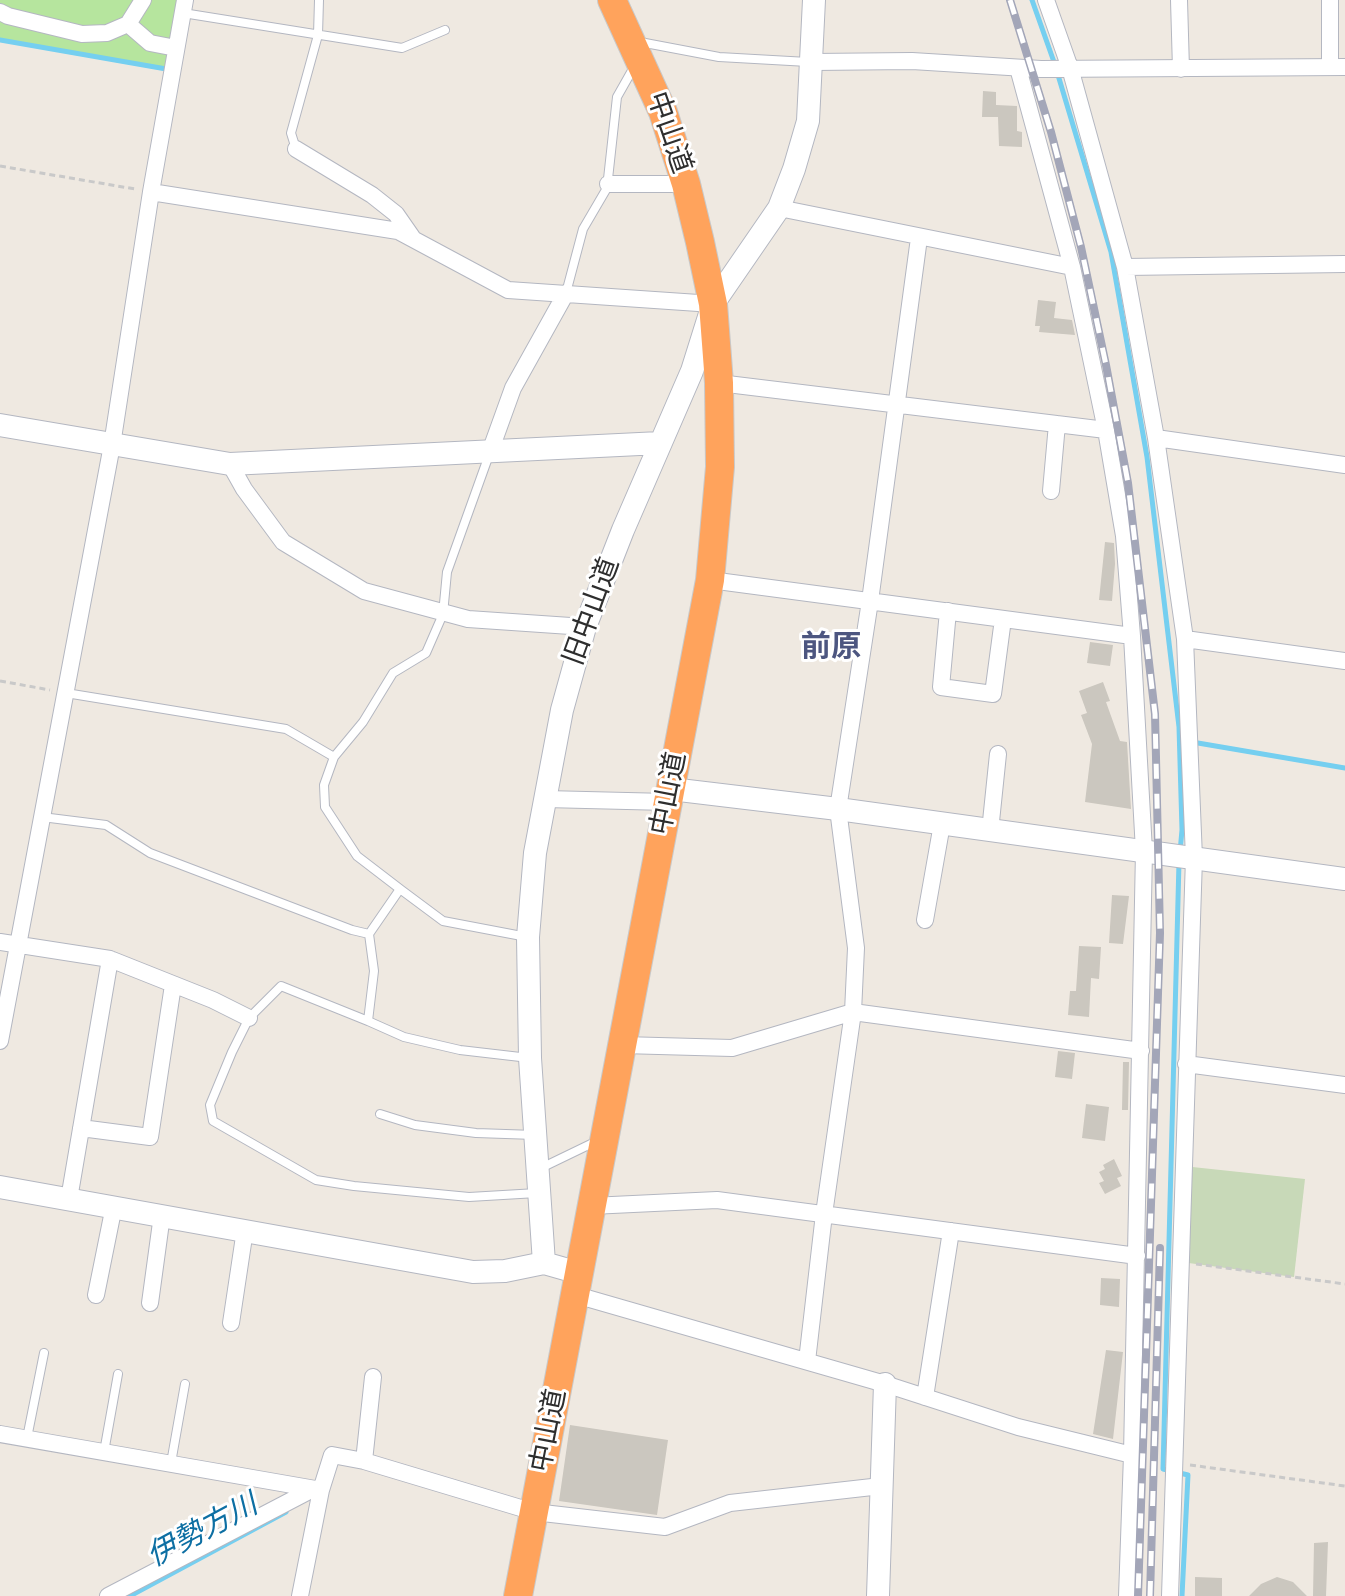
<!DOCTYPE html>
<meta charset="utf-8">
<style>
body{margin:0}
canvas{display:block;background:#efe9e1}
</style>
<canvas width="1345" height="1596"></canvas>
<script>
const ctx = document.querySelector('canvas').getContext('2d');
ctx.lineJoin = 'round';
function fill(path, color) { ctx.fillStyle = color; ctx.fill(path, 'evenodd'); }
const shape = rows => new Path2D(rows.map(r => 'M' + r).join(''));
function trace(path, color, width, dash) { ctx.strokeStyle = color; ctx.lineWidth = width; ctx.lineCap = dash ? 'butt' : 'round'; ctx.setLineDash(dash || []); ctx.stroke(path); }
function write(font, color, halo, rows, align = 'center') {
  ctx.font = font + ' "Titillium Web","Noto Sans JP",sans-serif'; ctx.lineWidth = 6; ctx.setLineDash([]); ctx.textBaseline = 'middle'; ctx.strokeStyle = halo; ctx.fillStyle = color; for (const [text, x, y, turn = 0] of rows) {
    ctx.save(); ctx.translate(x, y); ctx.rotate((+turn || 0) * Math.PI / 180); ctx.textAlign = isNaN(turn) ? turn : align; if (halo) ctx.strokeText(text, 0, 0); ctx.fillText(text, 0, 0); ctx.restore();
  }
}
fill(shape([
 [0,0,185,0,173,70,0,40]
]), '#b6e59e');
fill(shape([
 [1183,1166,1305,1179,1294,1277,1181,1262]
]), '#c8d9b8');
trace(shape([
 [1032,0,1054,62],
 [0,40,172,70],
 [1058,75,1111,252,1147,457,1179,727,1182,830,1180,852],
 [1192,742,1345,768],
 [1179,862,1163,1469,1188,1475,1182,1596],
 [130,1596,286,1512]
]), '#75cff0', 5);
fill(shape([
 [983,91,996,92,996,105,1017,106,1017,131,1022,132,1022,147,999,146,998,117,982,117],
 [1038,300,1056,302,1054,318,1072,320,1075,335,1039,332,1040,326,1035,326],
 [1105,542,1114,543,1115,564,1112,601,1099,600],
 [1090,642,1113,645,1110,666,1087,663],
 [1103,682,1110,701,1106,702,1120,741,1127,742,1131,809,1085,802,1092,744,1081,715,1087,713,1079,691],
 [1112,895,1129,896,1123,944,1109,943],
 [1079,946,1101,947,1099,979,1091,978,1089,1017,1068,1015,1070,991,1076,991],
 [1058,1051,1075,1053,1072,1079,1055,1077],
 [1123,1062,1129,1062,1128,1110,1122,1110],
 [1086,1104,1109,1107,1105,1141,1082,1138],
 [1114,1159,1122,1176,1117,1178,1121,1186,1105,1194,1099,1183,1104,1181,1099,1172,1105,1169,1103,1165],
 [1101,1278,1120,1279,1119,1307,1100,1305],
 [1106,1350,1123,1352,1113,1439,1093,1434],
 [570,1425,668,1440,657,1515,559,1501],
 [1328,1542,1326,1596,1313,1596,1314,1543],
 [1195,1577,1222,1578,1222,1596,1195,1596],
 [1277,1577,1293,1582,1307,1596,1249,1596,1261,1584]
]), '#cbc7bf');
const lane = shape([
 [183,13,402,48,445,30],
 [640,42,719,57,808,62],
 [296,149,291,133,318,35,319,0],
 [566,293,583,229,607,188,617,97,634,67],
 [66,693,286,729,334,757],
 [42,817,106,825,150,853,352,930,369,934,400,889,443,921,527,937],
 [400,889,357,856,325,807,324,785,334,757,363,722,393,673,426,653,443,614,447,572,489,455],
 [369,934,374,971,368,1021,281,986,249,1018,232,1052,210,1105,213,1121,316,1180,354,1186,469,1197,537,1193],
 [368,1021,404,1037,460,1050,529,1058],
 [380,1114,415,1125,476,1133,535,1135],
 [539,1169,599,1140],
 [27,1438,44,1353],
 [104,1452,118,1374],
 [171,1463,185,1384]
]);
const street = shape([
 [1046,0,1070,68,1125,267,1156,438,1185,639,1194,858,1170,1596],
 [1179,0,1181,69],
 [1330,0,1330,67],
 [0,12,8,16,82,34,107,33,128,24,143,0],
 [128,24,150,43,176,48],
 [813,62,912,61,1041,69,1345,67],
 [296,149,372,195,396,214,412,237],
 [608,184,686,184],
 [151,192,398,231,508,290,713,304],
 [779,208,1072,267],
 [1125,267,1345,264],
 [719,383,1106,430],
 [1156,438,1345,465],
 [491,449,513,388,566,293],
 [230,464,244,489,283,542,364,591,468,619,585,627],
 [1051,491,1057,424],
 [710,580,1132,636,1124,536,1106,430,1072,267,1018,68],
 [948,611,941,687,993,694,1003,619],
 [1185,639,1345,661],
 [545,799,668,802],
 [990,831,998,754],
 [925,920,942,824],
 [0,942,110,959,213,1000,249,1018],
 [0,1041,112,445,151,192,185,0],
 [622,1045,732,1048,853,1012,1141,1051],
 [1186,1064,1345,1085],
 [81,1128,150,1137,173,985],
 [69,1199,110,959],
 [591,1206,717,1200,1137,1256],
 [96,1295,114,1206],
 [576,1295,885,1384,1018,1427,1132,1455],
 [150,1303,162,1215],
 [231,1323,245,1230],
 [807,1361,824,1214,853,1012,856,948,838,809,870,601,919,238],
 [925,1397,951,1231],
 [0,1434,321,1490],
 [364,1461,373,1377],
 [108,1596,313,1489],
 [300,1596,321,1490,332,1455,364,1461,534,1512,665,1527,730,1503,881,1486],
 [1127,1596,1132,1455,1144,851,1132,636]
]);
const secondary = shape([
 [0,425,230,464,660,443],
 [671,789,838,809,1345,879],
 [0,1187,473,1272,505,1271,544,1263,579,1273],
 [544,1263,530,1058,528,937,535,853,562,710,585,627,623,530,692,371,713,304,779,208,794,169,808,121,814,0],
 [878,1596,885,1384]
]);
const highway = shape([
 [518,1596,710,580,720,467,719,383,713,304,700,242,686,184,663,112,612,0]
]);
trace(lane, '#b4b7c1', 10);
trace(street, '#b4b7c1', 18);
trace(secondary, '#b4b7c1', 24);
trace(highway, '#c9c9c9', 30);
trace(shape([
 [0,166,135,189],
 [0,681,50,690],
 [1196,1264,1345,1284],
 [1190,1465,1345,1486]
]), '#c9c9c9', 3, [6, 4]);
trace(lane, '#fff', 8);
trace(street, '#fff', 16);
trace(secondary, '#fff', 22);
trace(highway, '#ffa35c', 28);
const rail = shape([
 [1010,0,1051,132,1081,247,1106,365,1128,483,1155,714,1160,933,1138,1596],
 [1150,1596,1160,1248]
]);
trace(rail, '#a3a6b8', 8);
trace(rail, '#fff', 5, [15]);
write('28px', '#2e2e2e', '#fff', [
 ["中山道",668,133,71],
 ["旧中山道",593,612,-70],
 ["中山道",670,794,-79],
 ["中山道",550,1431,-79]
]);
write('bold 30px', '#4d5680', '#fff', [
 ["前原",831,649]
]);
write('italic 30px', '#0d6fa3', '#fff', [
 ["伊勢方川",203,1532,-28]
]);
</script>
